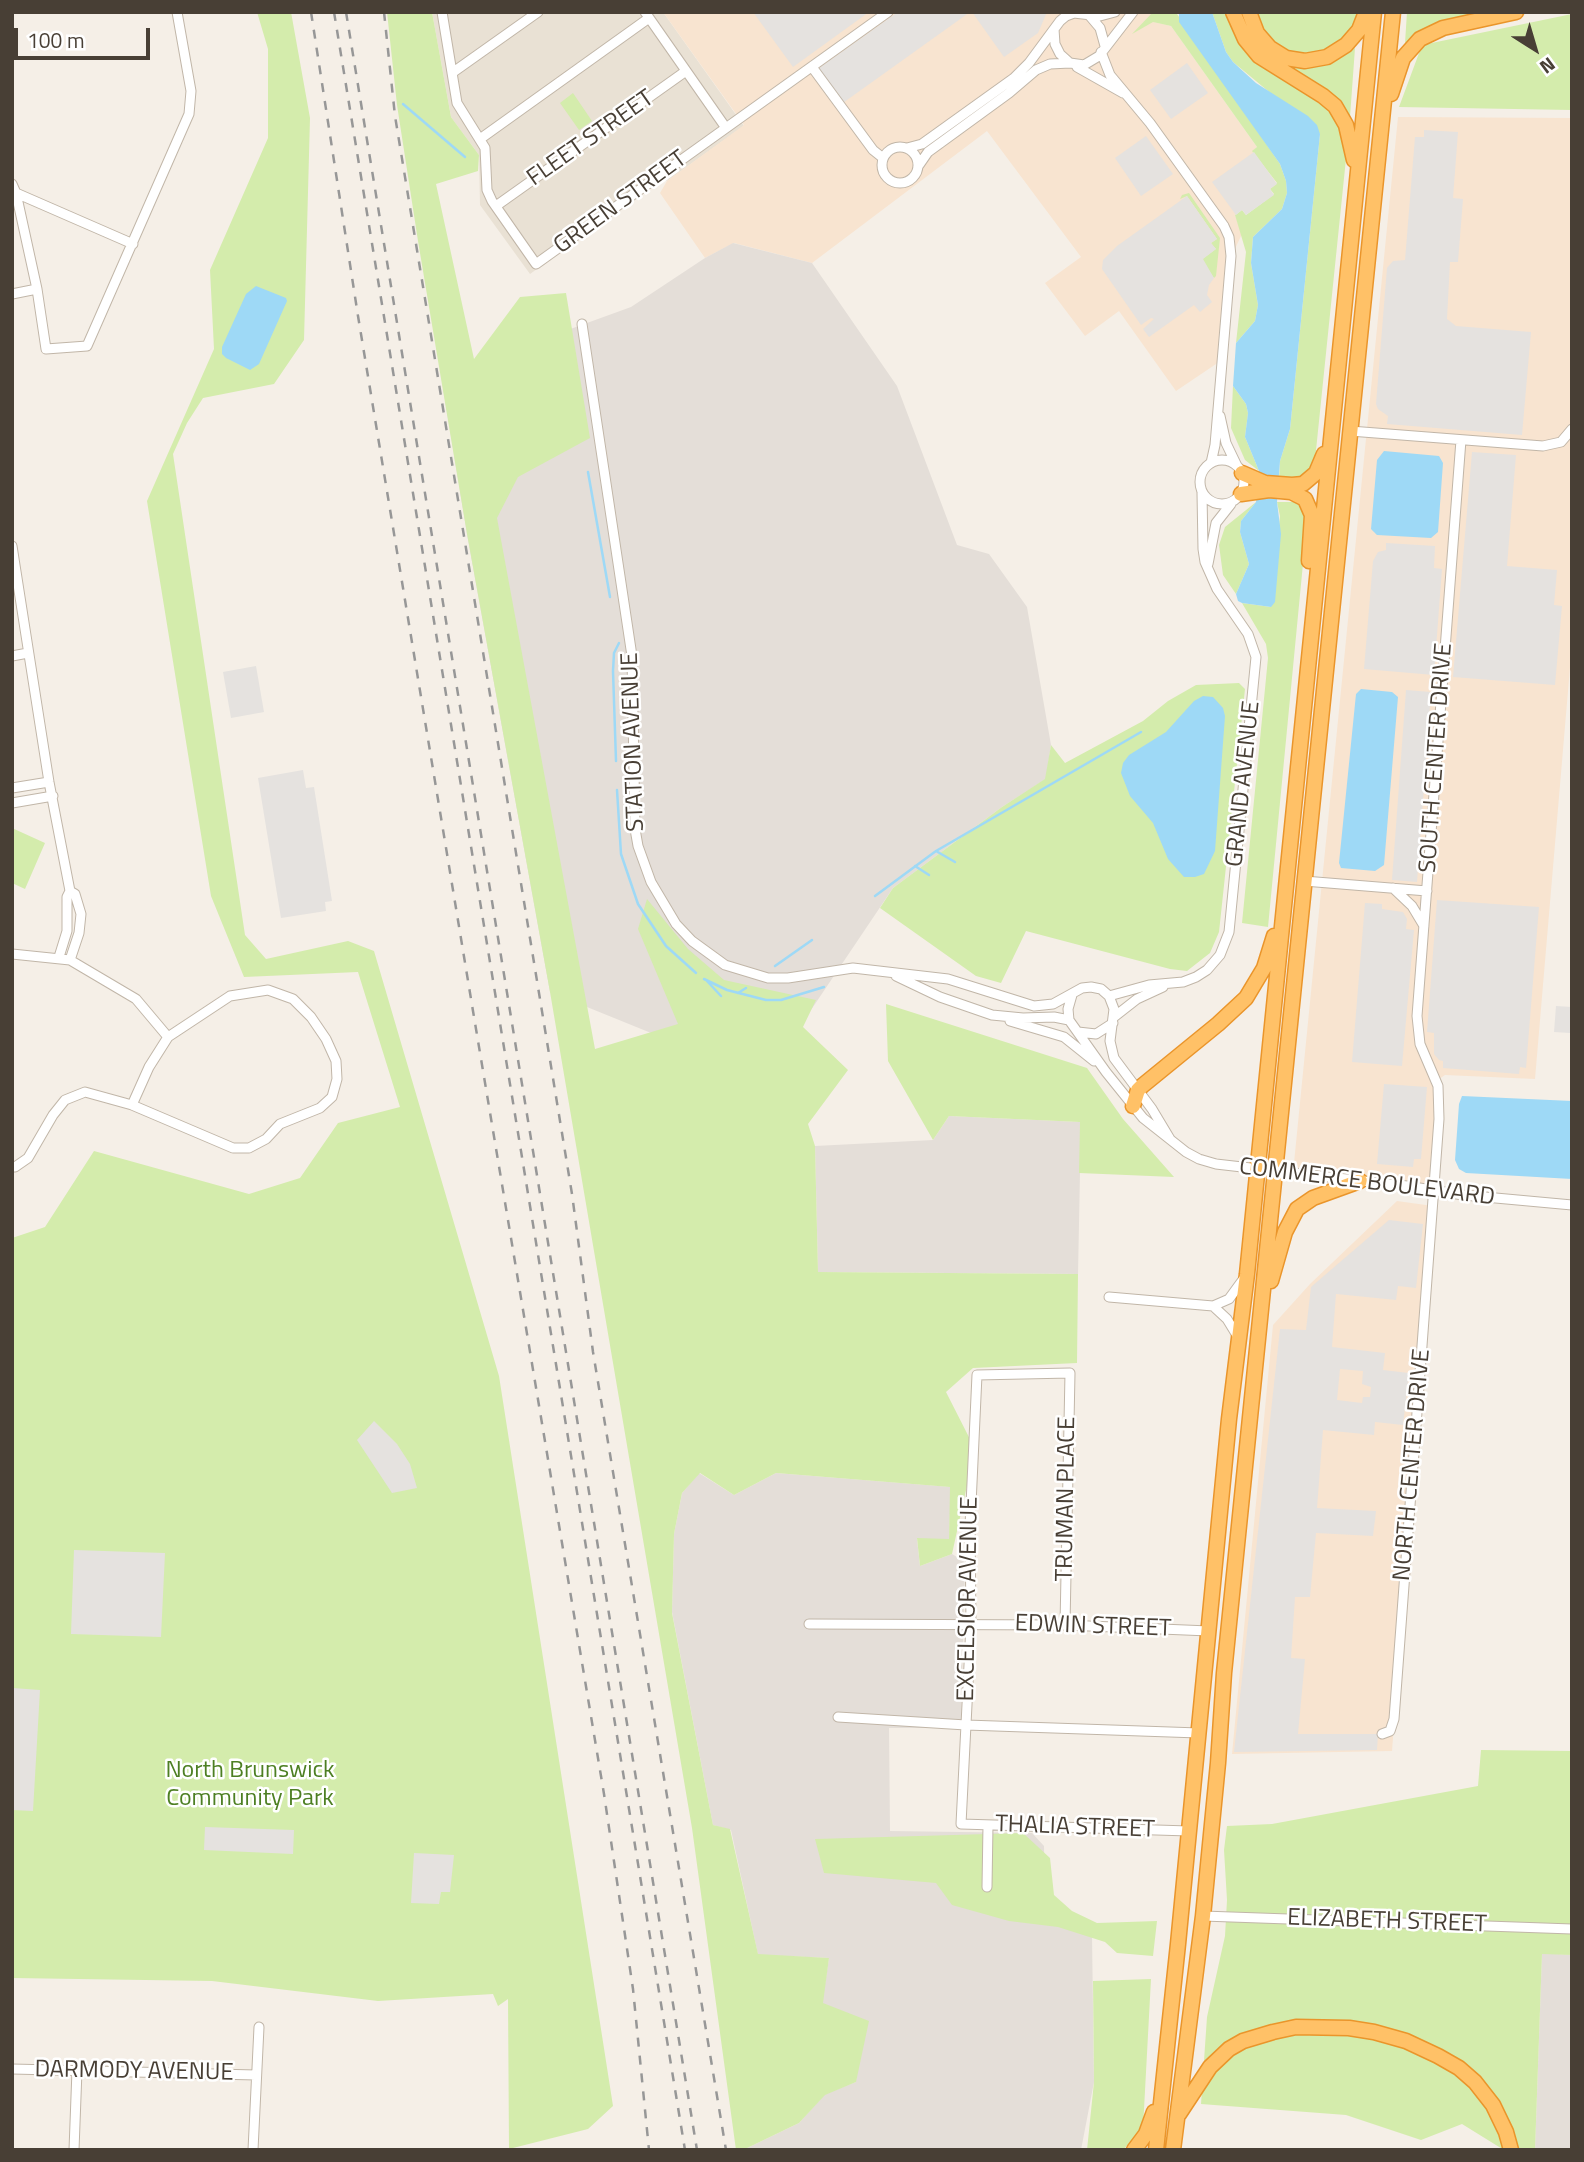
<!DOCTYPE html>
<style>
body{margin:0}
#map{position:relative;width:1584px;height:2162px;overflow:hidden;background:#f5efe7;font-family:"Titillium Web",sans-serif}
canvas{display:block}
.frame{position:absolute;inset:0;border:14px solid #483f35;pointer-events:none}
.north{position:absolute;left:1500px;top:14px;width:70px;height:70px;-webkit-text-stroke:5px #fff;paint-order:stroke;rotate:143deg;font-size:19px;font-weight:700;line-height:28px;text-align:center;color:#483f35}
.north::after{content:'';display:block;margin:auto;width:24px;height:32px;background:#483f35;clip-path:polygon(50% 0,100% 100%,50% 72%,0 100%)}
.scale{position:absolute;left:14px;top:28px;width:136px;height:32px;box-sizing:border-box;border:4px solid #483f35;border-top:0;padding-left:9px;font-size:21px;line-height:24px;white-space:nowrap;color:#483f35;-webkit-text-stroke:5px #fff;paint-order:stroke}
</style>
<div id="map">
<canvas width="1584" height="2162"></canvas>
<div class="frame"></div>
<div class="north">N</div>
<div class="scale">100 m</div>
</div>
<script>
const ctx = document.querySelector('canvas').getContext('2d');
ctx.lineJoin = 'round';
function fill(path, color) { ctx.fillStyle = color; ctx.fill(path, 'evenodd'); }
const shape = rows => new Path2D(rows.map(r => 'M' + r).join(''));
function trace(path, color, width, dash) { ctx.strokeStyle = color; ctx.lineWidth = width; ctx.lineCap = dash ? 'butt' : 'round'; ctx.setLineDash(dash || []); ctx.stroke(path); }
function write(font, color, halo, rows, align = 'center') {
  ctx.font = font + ' "Titillium Web",sans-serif'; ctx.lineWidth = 5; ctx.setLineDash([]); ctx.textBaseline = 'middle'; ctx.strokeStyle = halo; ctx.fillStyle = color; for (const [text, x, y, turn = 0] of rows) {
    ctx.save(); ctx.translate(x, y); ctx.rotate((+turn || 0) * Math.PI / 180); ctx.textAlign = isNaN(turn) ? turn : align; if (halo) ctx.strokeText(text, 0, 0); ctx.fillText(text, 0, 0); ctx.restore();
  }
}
fill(shape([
 [432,12,663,12,744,126,667,181,661,180,530,274,480,205,479,155,451,117]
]), '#e9e1d4');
fill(shape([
 [663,12,1164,12,1154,22,1171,26,1257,147,1253,151,1277,184,1235,215,1242,234,1231,257,1222,360,1176,391,1119,311,1085,336,1045,283,1081,257,987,131,812,263,734,243,705,258,660,193,667,181,744,125],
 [1398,117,1572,118,1572,644,1535,1079,1445,1075,1436,1081,1434,1190,1293,1173],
 [1397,1201,1433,1206,1392,1751,1232,1754,1273,1325,1310,1284]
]), '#f8e4d0');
fill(shape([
 [733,243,812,263,897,386,957,545,989,554,1027,607,1051,745,1046,779,1002,807,893,888,774,1065,693,1050,550,992,467,534,441,376,631,307,705,258],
 [949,1116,1081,1122,1078,1274,818,1272,815,1146,933,1140],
 [699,1473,734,1495,776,1473,951,1487,949,1539,917,1539,920,1566,952,1554,965,1562,961,1728,889,1728,890,1831,1032,1833,1044,1846,1045,1916,1092,1935,1094,2082,1081,2150,743,2150,799,2123,825,2094,856,2082,822,2003,829,1958,758,1955,731,1830,713,1825,672,1612,674,1534,682,1493],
 [1542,1953,1572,1955,1572,2150,1535,2150]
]), '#e4ded8');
fill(shape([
 [257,12,291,12,310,118,304,340,274,384,203,398,187,423,173,454,245,935,266,959,348,941,374,951,499,1376,613,2106,588,2129,509,2149,508,1999,498,2006,493,1994,378,2001,212,1981,12,1978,12,1238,45,1227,94,1151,249,1194,300,1178,338,1123,400,1107,358,972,244,977,211,896,147,501,214,349,210,270,268,138,268,49],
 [387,12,432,12,451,117,479,155,478,171,436,184,474,359,520,297,566,293,590,438,518,477,497,518,595,1049,678,1024,638,929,647,899,688,949,724,980,816,1000,803,1027,848,1070,808,1124,815,1146,818,1272,1078,1274,1077,1363,973,1368,946,1392,975,1449,952,1554,920,1566,917,1538,949,1539,950,1487,776,1473,734,1495,700,1473,682,1493,674,1534,672,1613,713,1825,730,1829,758,1954,829,1958,823,2003,869,2021,856,2082,825,2095,799,2123,743,2150,736,2150,692,1828,550,992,467,534,418,241,397,105],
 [1153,12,1179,12,1177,14,1280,164,1286,181,1287,193,1282,209,1253,237,1251,263,1258,305,1255,321,1236,343,1246,252,1235,215,1242,210,1246,215,1274,194,1270,189,1277,183,1252,151,1257,147,1171,26,1153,22,1132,34],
 [1212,12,1226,12,1240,45,1259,65,1316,98,1339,120,1347,149,1315,460,1309,472,1296,481,1279,480,1280,461,1290,429,1320,134,1233,62,1226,52],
 [1256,12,1358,12,1354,24,1337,44,1315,55,1282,50,1265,35],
 [1407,12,1494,12,1434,25,1405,43],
 [1572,14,1572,110,1399,107,1422,45],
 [1355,48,1350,117,1332,95,1277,63,1328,65],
 [573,93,592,121,579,130,560,103],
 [1189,193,1220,238,1216,276,1214,278,1201,260,1216,249,1211,243,1217,239,1187,196,1180,199,1182,195],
 [1233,386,1246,404,1248,413,1245,437,1259,471,1245,460,1231,428],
 [1256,502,1241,521,1240,532,1249,564,1236,594,1223,575,1219,545,1225,527],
 [1277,502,1300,502,1307,522,1268,927,1242,923,1268,658,1266,644,1242,603,1271,607,1280,516],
 [1239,683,1245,689,1219,932,1210,953,1187,971,1170,969,1026,931,1001,983,976,976,880,908,893,888,1002,807,1045,779,1051,745,1065,763,1143,721,1168,701,1196,685],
 [12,828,45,843,25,889,12,883],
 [886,1004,1087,1068,1123,1119,1174,1177,1079,1173,1080,1122,949,1116,933,1140,888,1061],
 [1481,1750,1572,1751,1572,1955,1542,1954,1535,2150,1504,2150,1462,2124,1421,2140,1346,2115,1201,2104,1207,2017,1225,1936,1227,1900,1224,1850,1227,1826,1272,1824,1478,1786],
 [1023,1833,1050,1858,1054,1895,1072,1911,1097,1923,1157,1921,1153,1956,1117,1953,1105,1942,1058,1927,1009,1921,952,1905,936,1883,824,1873,815,1839],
 [1151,1979,1143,2128,1123,2150,1087,2150,1094,2082,1093,1981]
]), '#d4ecac');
fill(shape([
 [753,12,869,12,793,67],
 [898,12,970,12,840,105,815,71],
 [972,12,1047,12,1038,33,1004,57],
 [1187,63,1208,93,1171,119,1150,90],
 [1424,130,1458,132,1453,198,1463,199,1458,262,1450,262,1447,319,1456,326,1531,332,1522,435,1387,424,1388,416,1378,409,1376,404,1387,268,1393,261,1405,260,1415,137,1424,137],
 [1146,136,1173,174,1141,196,1115,158],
 [1254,152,1277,184,1270,189,1274,195,1246,215,1242,210,1236,215,1212,182],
 [1187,196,1217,239,1211,243,1216,249,1203,259,1214,278,1209,285,1207,295,1212,302,1200,312,1194,305,1149,337,1143,329,1154,319,1151,318,1141,325,1102,269,1103,260,1117,246],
 [1472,452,1516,455,1507,566,1557,570,1554,605,1562,606,1555,685,1453,677],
 [1386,543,1435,546,1434,568,1442,569,1434,675,1364,669,1373,561,1378,552,1386,550],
 [256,666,264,712,231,718,223,672],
 [1406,690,1431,692,1417,882,1392,880],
 [303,770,306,788,314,787,332,901,325,902,326,911,281,918,258,778],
 [1437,900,1539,907,1526,1068,1520,1067,1519,1074,1443,1068,1443,1061,1439,1060,1434,1054,1434,1033,1427,1032],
 [1365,903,1382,904,1382,909,1403,912,1407,919,1406,929,1414,930,1402,1066,1352,1062],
 [1556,1006,1572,1007,1570,1033,1554,1032],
 [1384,1084,1427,1087,1421,1159,1414,1159,1413,1167,1377,1164],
 [1389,1220,1423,1224,1416,1288,1398,1286,1396,1300,1336,1294,1332,1347,1385,1353,1383,1370,1409,1373,1403,1425,1375,1422,1374,1435,1323,1430,1317,1508,1376,1511,1373,1536,1316,1533,1310,1597,1295,1597,1291,1658,1305,1659,1298,1734,1378,1734,1377,1750,1234,1752,1280,1329,1306,1330,1311,1287],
 [1340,1369,1363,1371,1362,1384,1371,1387,1370,1397,1363,1397,1362,1403,1337,1400],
 [374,1421,397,1444,410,1464,417,1488,392,1493,357,1440],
 [74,1550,165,1553,161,1637,71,1634],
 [13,1688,40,1690,33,1811,12,1810],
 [205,1827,294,1830,293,1854,204,1850],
 [414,1853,454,1855,450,1892,441,1892,439,1904,411,1903]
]), '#e5e2df');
fill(shape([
 [1179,12,1212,12,1226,52,1233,62,1256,83,1308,116,1317,125,1320,134,1290,429,1280,461,1277,502,1281,534,1275,602,1271,607,1242,603,1238,601,1236,594,1249,564,1240,532,1241,521,1256,502,1259,471,1245,437,1248,413,1246,404,1233,386,1236,343,1255,321,1258,305,1251,263,1253,237,1282,209,1287,193,1286,181,1280,164,1179,22],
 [256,286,286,298,287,301,259,364,250,370,226,358,222,354,222,347,246,294],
 [1384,451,1439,456,1443,463,1438,532,1431,538,1377,535,1371,529,1377,460],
 [1361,689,1392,692,1398,697,1384,865,1375,871,1341,868,1339,863,1356,694],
 [1203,696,1213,697,1223,708,1225,716,1215,851,1204,874,1195,877,1184,877,1168,859,1153,823,1130,796,1121,773,1123,763,1129,755,1166,732,1194,701],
 [1462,1096,1572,1101,1572,1179,1466,1173,1459,1169,1455,1160,1459,1104]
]), '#9ed9f6');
trace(shape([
 [403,104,465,157],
 [588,472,610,597],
 [616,761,613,671,614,653,619,643],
 [617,790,621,854,638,904,666,946,696,973],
 [936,851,955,862],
 [915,866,929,875],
 [875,896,936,851,1141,732],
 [775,966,812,940],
 [704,979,727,990,766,1000,781,1000,824,987],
 [707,981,721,996],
 [738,993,746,988]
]), '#9ed9f6', 2.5);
const minor = shape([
 [442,12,457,103,485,148,487,190,492,201,536,264,888,12],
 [645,12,726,128],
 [1089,15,1100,28,1105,46],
 [1054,29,1055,44,1060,54,1070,63,1084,65,1099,56,1133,12],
 [1101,52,1110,75,1150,123,1224,226,1229,237,1231,256,1215,445,1211,463],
 [812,67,873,150,883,158],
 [1077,67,1123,93],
 [452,73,538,12],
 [480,139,649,18],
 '882 165a18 18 0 1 1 36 0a18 18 0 1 1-36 0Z',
 [907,148,922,144,1014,78,1029,63,1060,21,1066,16,1074,13,1100,16,1115,12],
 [919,165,928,152,1009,93,1036,70,1050,64,1070,63],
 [12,184,16,193,37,289,46,349,87,346,189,114,191,91,177,12],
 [16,193,133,244],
 [496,206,686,71],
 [12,294,37,289],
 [582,324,632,656,635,829,638,846,651,882,676,924,692,941,725,965,768,978,788,978,853,968,948,979,1034,1006,1053,1004,1082,988,1091,987,1101,989,1109,996,1114,1009,1110,1041,1114,1058,1152,1109,1170,1139],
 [1220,416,1226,443,1237,466],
 [1350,431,1543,446,1561,442,1572,429],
 '1200 482a22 22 0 1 1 44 0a22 22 0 1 1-44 0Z',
 [12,546,49,782,70,891,67,897,67,931,59,957],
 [1208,564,1216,523,1231,504],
 [12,656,28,653],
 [12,788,49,782],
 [12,803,53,796],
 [1304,881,1427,891],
 [1393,888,1412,906,1424,926],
 [70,891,75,894,81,914,79,933,70,960],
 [12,954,70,960,136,999,168,1037],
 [896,976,940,997,992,1015,1023,1018,1054,1017,1069,1020],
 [1072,995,1068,1009,1069,1020,1106,1072,1143,1118,1186,1152,1199,1159,1216,1164,1407,1186,1463,1195,1572,1205],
 [1109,996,1149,985,1183,982,1196,977,1207,970,1220,955,1229,932,1256,657,1248,634,1217,589,1205,562,1203,549,1202,493],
 [1114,1017,1137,999,1163,987],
 [1010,1021,1064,1037,1094,1061],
 [1078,1032,1096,1034,1113,1023],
 [12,1166,15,1167,28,1158,53,1115,65,1100,85,1092,132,1105,233,1148,249,1148,266,1139,280,1124,320,1108,332,1097,337,1079,336,1061,326,1039,311,1017,293,999,268,990,230,996,168,1037,149,1067,132,1105],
 [1109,1297,1213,1306,1229,1299,1245,1277],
 [1213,1306,1227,1319,1238,1337],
 [809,1624,1065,1625,1209,1631],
 [1065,1625,1070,1373,977,1375,970,1526,971,1625,961,1824,1189,1831],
 [838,1717,966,1725,1199,1733],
 [1382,1734,1390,1731,1394,1719,1439,1119,1438,1086,1420,1044,1417,1016,1461,440],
 [987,1887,988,1825],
 [1203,1916,1572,1929],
 [12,2069,256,2075],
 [74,2150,77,2070],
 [253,2150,259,2027]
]);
const highway = shape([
 [1233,12,1245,39,1259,56,1323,96,1335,106,1346,125,1354,160],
 [1249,12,1257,33,1270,48,1286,58,1305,61,1327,57,1346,45,1359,30,1366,12],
 [1391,94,1403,58,1420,39,1443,28,1516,12],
 [1242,473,1265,483,1292,485,1303,484,1316,473,1324,454],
 [1241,494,1269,490,1291,492,1305,499,1312,515,1309,561],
 [1133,1106,1138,1090,1142,1086,1218,1024,1246,998,1264,968,1274,936],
 [1271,1281,1285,1232,1297,1209,1313,1198,1360,1181],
 [1179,2114,1210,2067,1229,2049,1243,2041,1273,2032,1296,2027,1349,2028,1374,2032,1406,2041,1438,2056,1459,2068,1475,2082,1493,2105,1506,2132,1511,2150],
 [1134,2150,1146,2134,1154,2112],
 [1156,2150,1178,1944,1229,1419,1247,1274,1374,12],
 [1173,2150,1203,1916,1218,1763,1224,1673,1393,12]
]);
trace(minor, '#c1b6a8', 11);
trace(highway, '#ea952b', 17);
trace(minor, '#fff', 9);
trace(highway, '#ffc167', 14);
trace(shape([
 [311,12,358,316,473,1011,604,1794,633,1989,649,2150],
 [334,12,685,2150],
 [346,12,697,2150],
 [384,12,395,116,572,1194,593,1352,726,2150]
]), '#979797', 2.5, [9, 9]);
write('24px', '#483f35', '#fff', [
 ["FLEET STREET",591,139,-35],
 ["GREEN STREET",621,203,-36],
 ["STATION AVENUE",634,742,-92],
 ["SOUTH CENTER DRIVE",1437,758,-86],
 ["GRAND AVENUE",1244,784,-84],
 ["COMMERCE BOULEVARD",1367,1183,7],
 ["NORTH CENTER DRIVE",1413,1465,-85],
 ["TRUMAN PLACE",1067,1499,-89],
 ["EXCELSIOR AVENUE",969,1599,-89],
 ["EDWIN STREET",1093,1627,2],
 ["THALIA STREET",1075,1828,2],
 ["ELIZABETH STREET",1387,1922,2],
 ["DARMODY AVENUE",134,2072,1]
]);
write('24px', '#4d7f23', '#fff', [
 ["North Brunswick",250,1771],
 ["Community Park",250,1799]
]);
</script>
